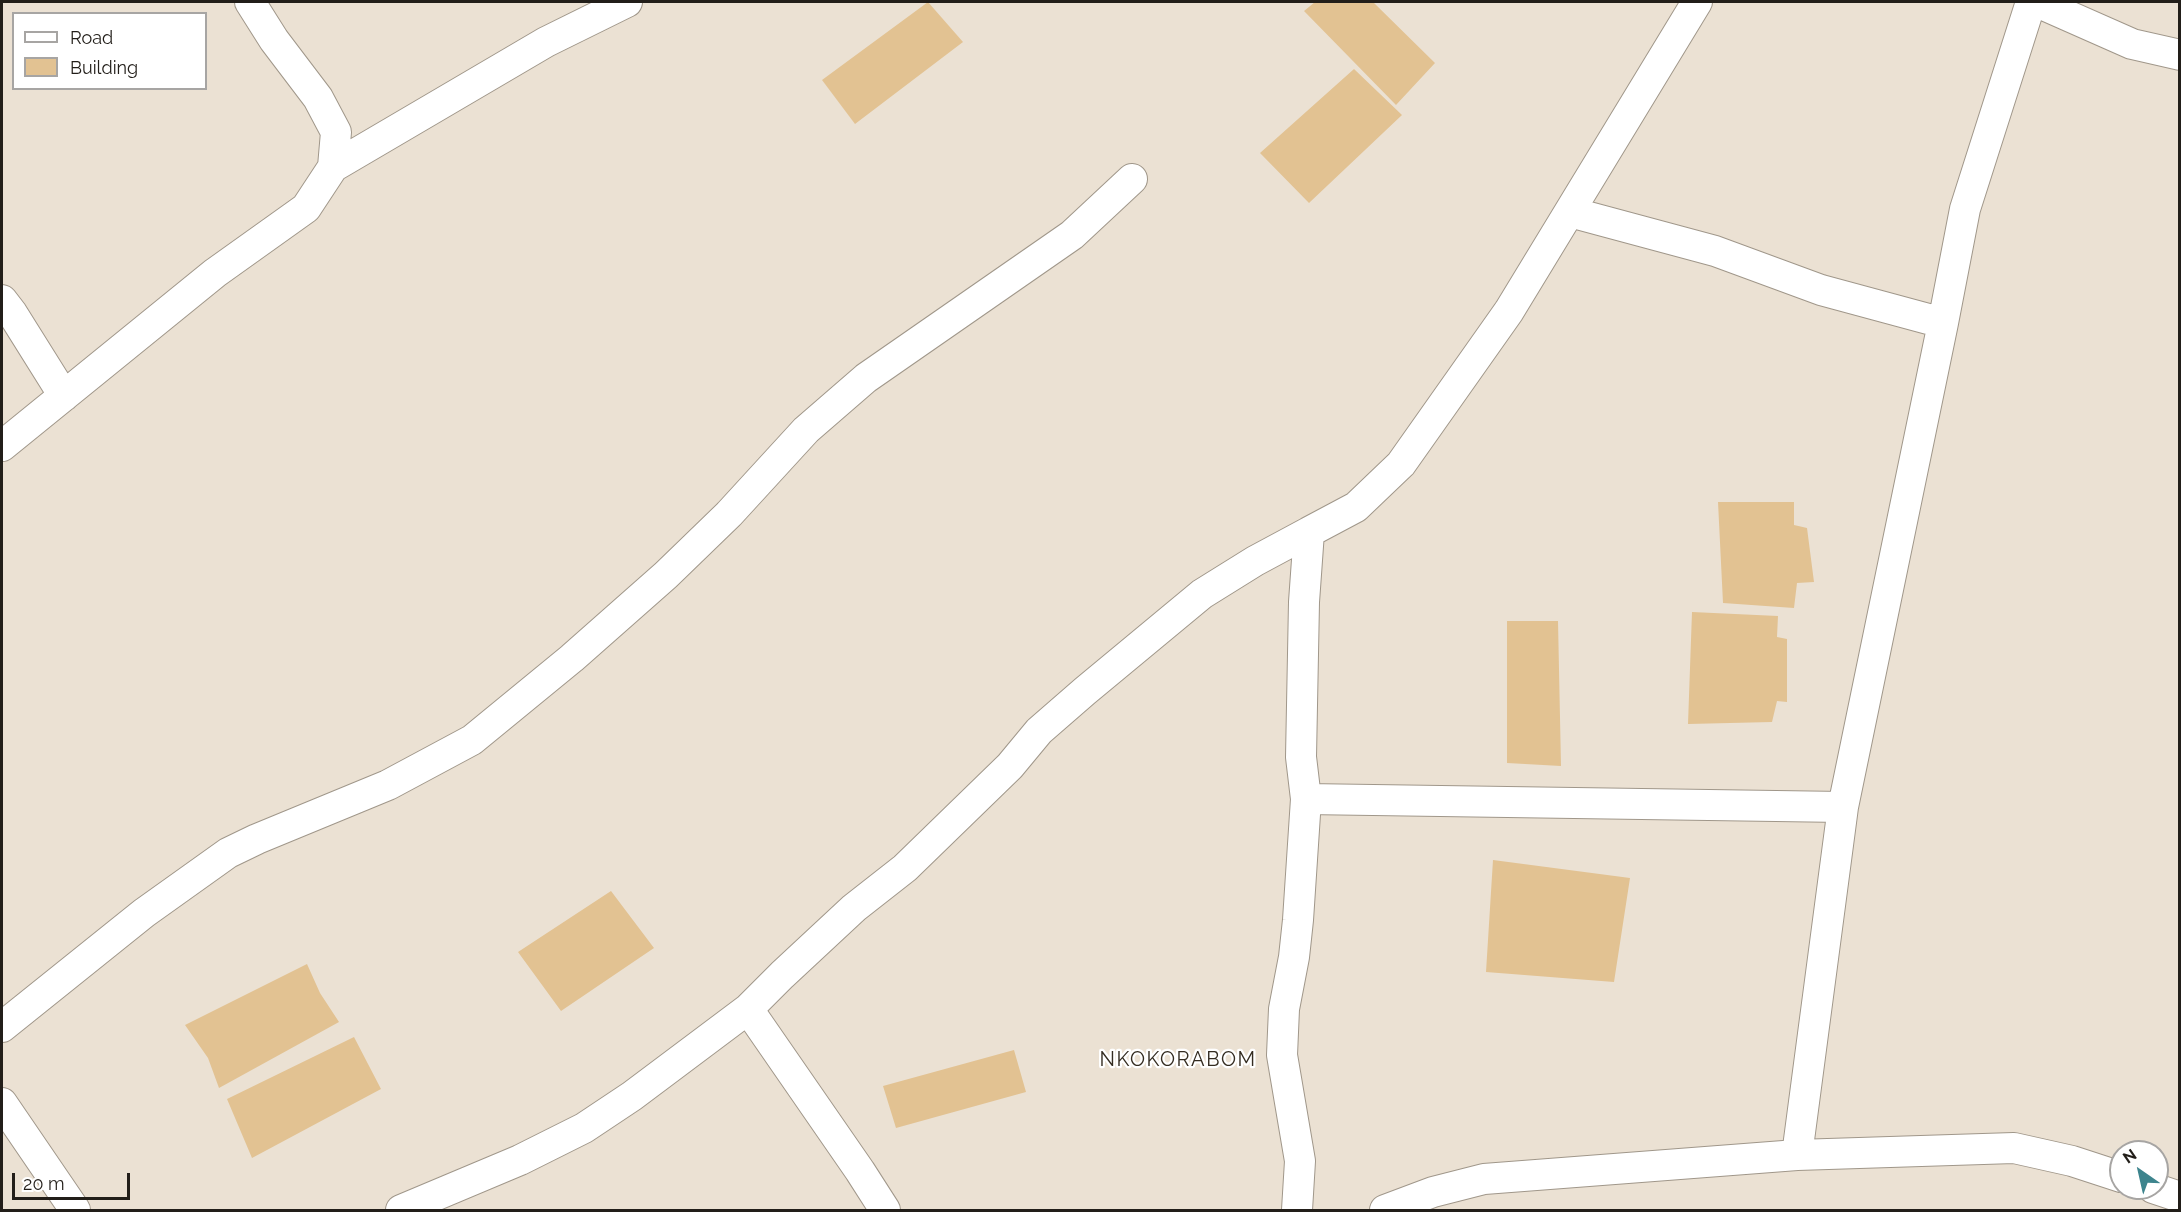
<!DOCTYPE html>
<style>
body{margin:0}
#map{position:relative;width:2181px;height:1212px;overflow:hidden;background:#ebe1d3;font-family:Raleway,sans-serif}
canvas{display:block}
.frame{position:absolute;inset:0;border:3px solid #221e19;pointer-events:none}
.legend{position:absolute;left:12px;top:12px;width:195px;height:78px;box-sizing:border-box;background:#fff;border:2px solid #a7a5a3;margin:0;padding:8px 10px;list-style:none;font-size:18px;color:#221e19}
.legend li{display:flex;align-items:center;gap:12px;height:30px}
.legend b{width:30px;border:2px solid #a7a5a3}
.north{position:absolute;left:2109px;top:1140px;width:60px;height:60px;box-sizing:border-box;background:#fff;border:2px solid #a7a5a3;border-radius:50%;rotate:326deg;font-size:16px;font-weight:700;line-height:24px;text-align:center;color:#221e19}
.north::after{content:'';display:block;margin:auto;width:21px;height:27px;background:#3d848d;clip-path:polygon(50% 0,100% 100%,50% 72%,0 100%)}
.scale{position:absolute;left:12px;top:1173px;width:118px;height:27px;box-sizing:border-box;border:3px solid #221e19;border-top:0;padding-left:8px;font-size:18px;line-height:21px;white-space:nowrap;color:#221e19;-webkit-text-stroke:4px #fff;paint-order:stroke}
</style>
<div id="map">
<canvas width="2181" height="1212"></canvas>
<div class="frame"></div>
<ul class="legend">
<li><b style="height:8px;background:#fff"></b>Road</li>
<li><b style="height:16px;background:#e2c292"></b>Building</li>
</ul>
<div class="north">N</div>
<div class="scale">20 m</div>
</div>
<script>
const ctx = document.querySelector('canvas').getContext('2d');
ctx.lineJoin = 'round';
function fill(path, color) { ctx.fillStyle = color; ctx.fill(path, 'evenodd'); }
const shape = rows => new Path2D(rows.map(r => 'M' + r).join(''));
function trace(path, color, width, dash) { ctx.strokeStyle = color; ctx.lineWidth = width; ctx.lineCap = dash ? 'butt' : 'round'; ctx.setLineDash(dash || []); ctx.stroke(path); }
function write(font, color, halo, rows, align = 'center') {
  ctx.font = font + ' Raleway,sans-serif'; ctx.lineWidth = 4.5; ctx.setLineDash([]); ctx.textBaseline = 'middle'; ctx.strokeStyle = halo; ctx.fillStyle = color; for (const [text, x, y, turn = 0] of rows) {
    ctx.save(); ctx.translate(x, y); ctx.rotate((+turn || 0) * Math.PI / 180); ctx.textAlign = isNaN(turn) ? turn : align; if (halo) ctx.strokeText(text, 0, 0); ctx.fillText(text, 0, 0); ctx.restore();
  }
}
fill(shape([
 [928,2,963,42,855,124,822,80],
 [1315,2,1373,2,1435,63,1396,105,1304,11],
 [1354,69,1402,115,1309,203,1260,153],
 [1718,502,1794,502,1794,525,1807,528,1814,582,1797,583,1794,608,1723,603],
 [1692,612,1778,616,1777,637,1787,639,1787,702,1777,701,1772,722,1688,724],
 [1507,621,1558,621,1561,766,1507,763],
 [1493,860,1630,878,1614,982,1486,972],
 [611,891,654,948,561,1011,518,952],
 [307,964,320,993,339,1022,219,1088,208,1058,185,1025],
 [354,1037,381,1089,252,1158,227,1099],
 [1014,1050,1026,1092,896,1128,883,1086]
]), '#e2c292');
const minor = shape([
 [250,2,274,40,318,98,336,132,333,167],
 [2037,2,2132,44,2180,55],
 [1570,212,1715,251,1821,290,1943,323,1965,209,2031,2],
 [2,300,12,313,64,396],
 [2,446,215,273,306,208,333,167,546,42,627,2],
 [1306,799,1843,807],
 [748,1009,860,1171,885,1210],
 [2,1027,144,913,228,853,257,839,388,785,472,740,572,658,666,575,729,514,806,430,866,378,1072,235,1132,179],
 [2,1103,75,1210],
 [1797,1155,1843,807,1943,323],
 [2153,1188,2180,1197],
 [401,1210,520,1160,584,1128,632,1096,748,1009,782,975,854,908,905,868,1010,766,1039,731,1085,691,1202,594,1255,561,1309,532],
 [1297,1210,1300,1161,1282,1055,1284,1009,1294,957,1298,920,1306,799,1301,757,1304,602,1309,532,1356,507,1401,464,1509,311,1697,2],
 [1385,1210,1433,1192,1484,1179,1797,1155,2014,1148,2072,1161,2121,1177]
]);
trace(minor, '#a0978a', 32);
trace(minor, '#fff', 30);
ctx.letterSpacing = '1.5px';
write('20px', '#342c21', '#fff', [
 ["NKOKORABOM",1178,1060]
]);
ctx.letterSpacing = '0px';
</script>
